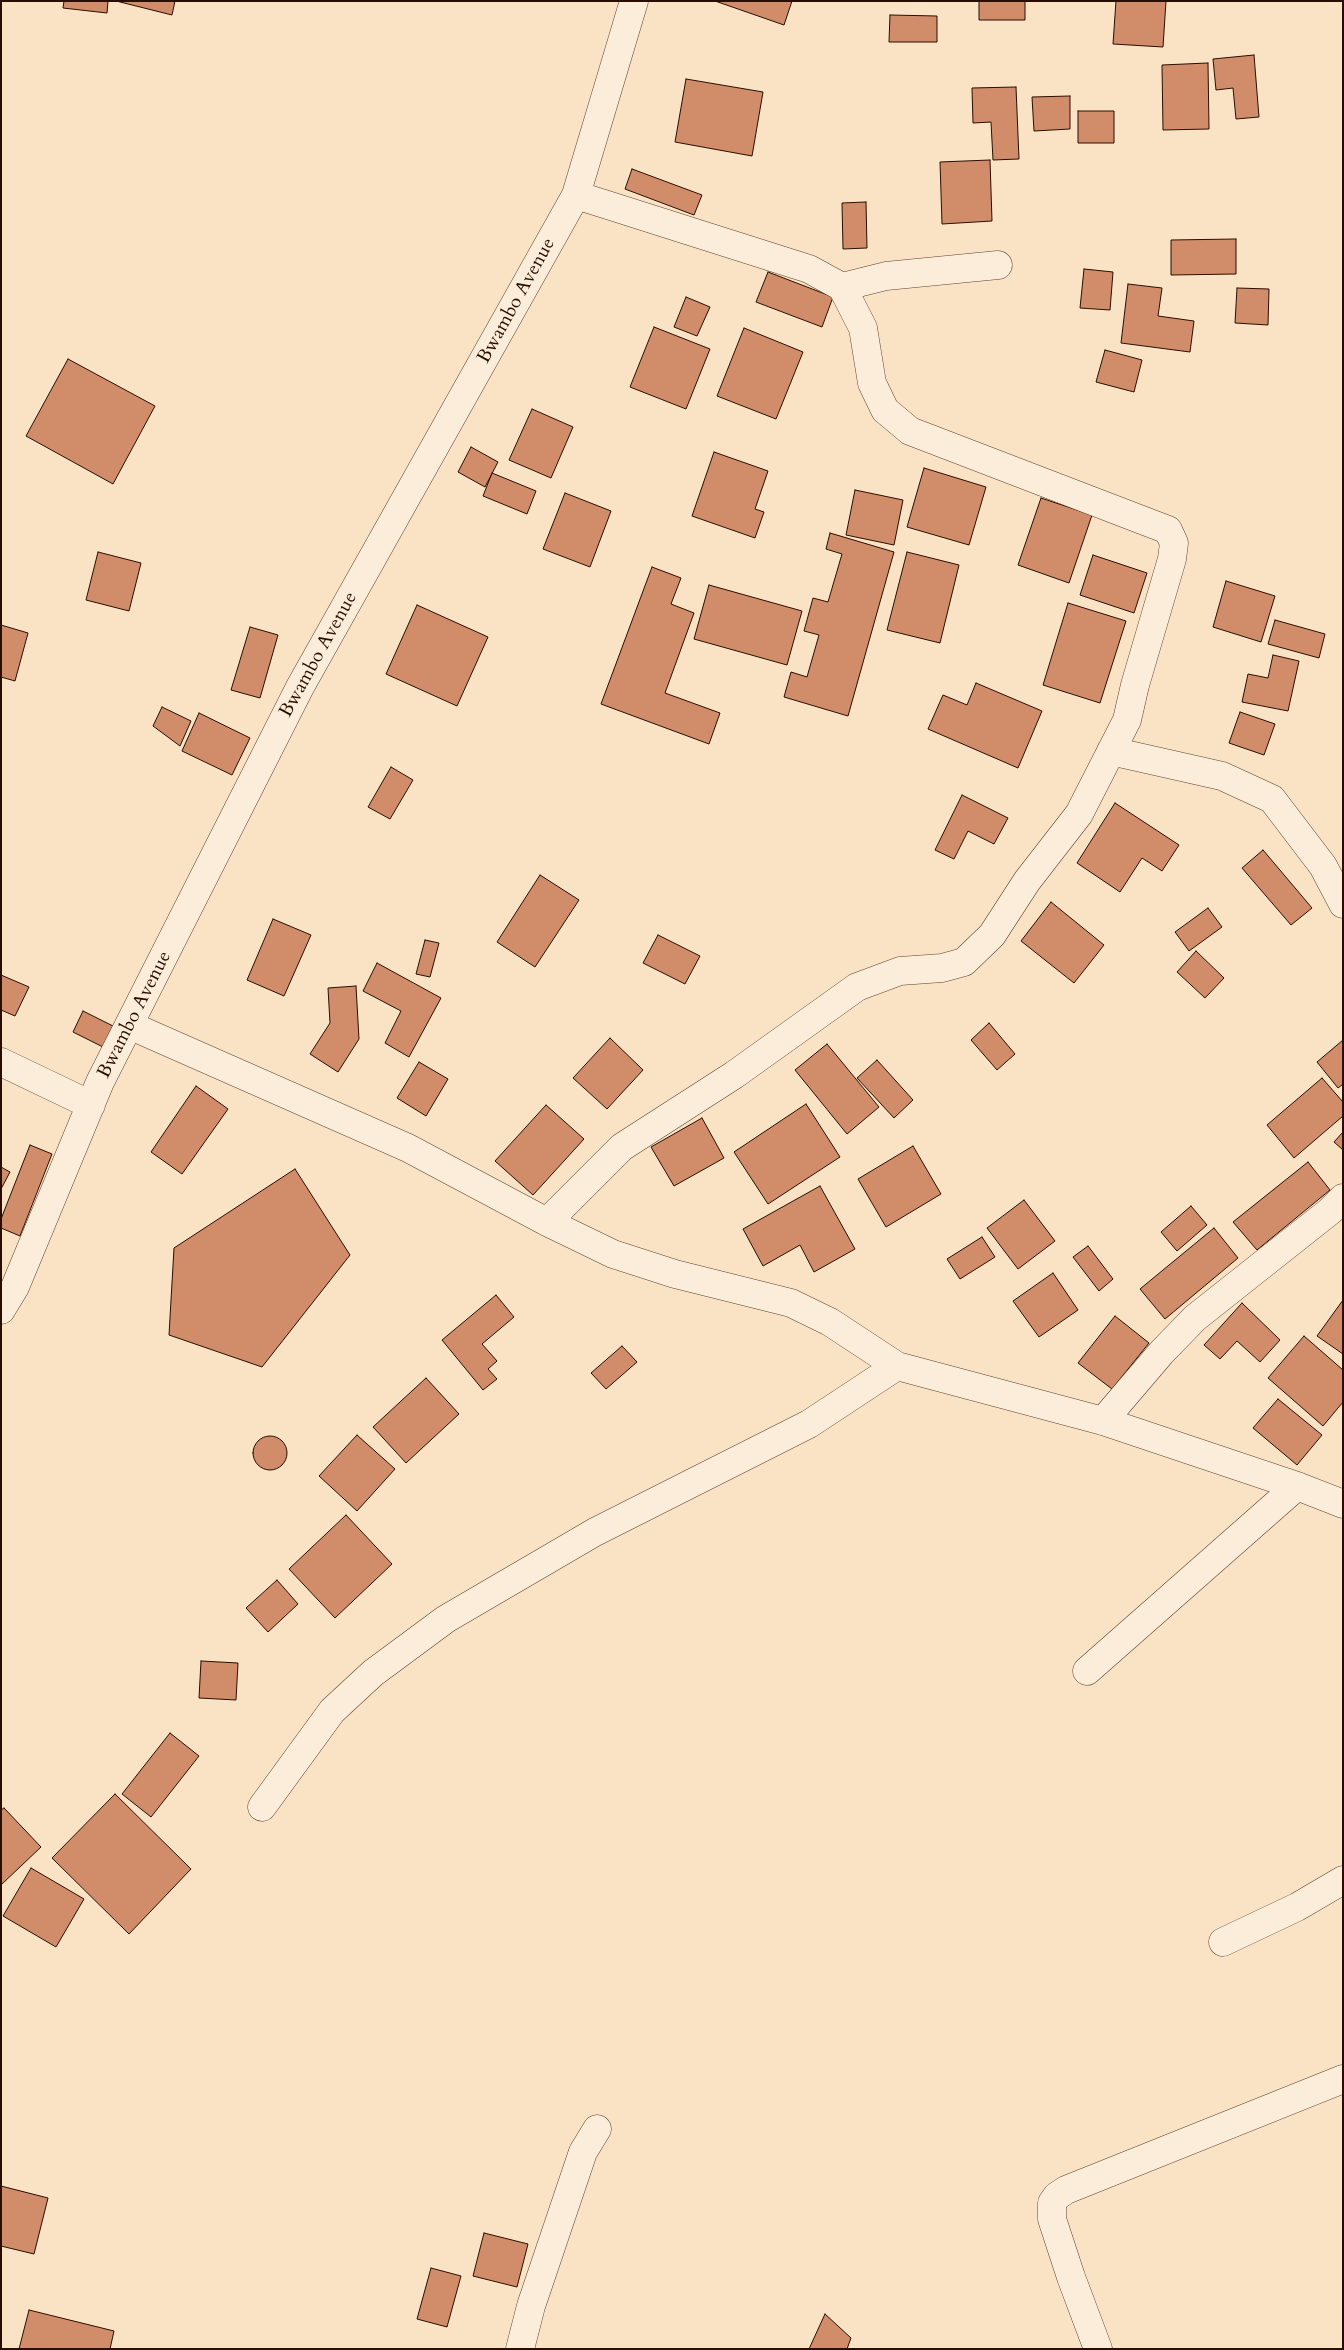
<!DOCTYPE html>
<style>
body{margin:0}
#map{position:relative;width:1344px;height:2350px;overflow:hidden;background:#f9e3c4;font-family:Cardo,serif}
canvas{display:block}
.frame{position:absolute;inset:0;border:2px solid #290d00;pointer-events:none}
</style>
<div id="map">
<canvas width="1344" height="2350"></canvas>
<div class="frame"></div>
</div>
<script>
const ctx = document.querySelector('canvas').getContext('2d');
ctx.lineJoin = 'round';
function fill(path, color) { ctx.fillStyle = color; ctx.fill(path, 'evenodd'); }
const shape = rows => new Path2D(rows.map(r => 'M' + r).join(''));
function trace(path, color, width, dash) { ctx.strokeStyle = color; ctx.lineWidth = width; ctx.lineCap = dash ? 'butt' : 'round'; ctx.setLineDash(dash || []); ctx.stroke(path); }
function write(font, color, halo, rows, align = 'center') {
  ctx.font = font + ' Cardo,serif'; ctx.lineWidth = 4; ctx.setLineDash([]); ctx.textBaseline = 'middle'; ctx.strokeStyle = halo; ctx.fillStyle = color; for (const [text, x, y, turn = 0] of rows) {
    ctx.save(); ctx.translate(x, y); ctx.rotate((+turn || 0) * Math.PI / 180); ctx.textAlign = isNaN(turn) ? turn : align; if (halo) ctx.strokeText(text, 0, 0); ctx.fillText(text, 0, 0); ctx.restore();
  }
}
const building = shape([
 [64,1,108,1,107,13,63,8,64,1],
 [116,1,175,1,172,15,116,1],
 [715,1,792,1,784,25,715,1],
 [979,1,1025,1,1025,20,979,20,979,1],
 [1116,1,1166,1,1163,47,1113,44,1116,1],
 [890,15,937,16,937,42,889,42,890,15],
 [1254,55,1259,117,1236,119,1233,88,1216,90,1213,59,1254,55],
 [1208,63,1209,129,1163,130,1162,65,1208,63],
 [686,79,763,92,752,156,675,142,686,79],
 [1016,87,1019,159,993,160,991,122,973,123,972,88,1016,87],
 [1070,96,1070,129,1034,131,1032,97,1070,96],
 [1078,111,1114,111,1114,143,1078,143,1078,111],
 [990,160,992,221,942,224,940,162,990,160],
 [632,169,702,195,694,215,625,189,632,169],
 [866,202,867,248,843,249,842,203,866,202],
 [1236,239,1236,274,1171,275,1171,240,1236,239],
 [1084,269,1113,272,1110,310,1080,308,1084,269],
 [768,272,833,297,822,327,756,302,768,272],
 [1128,284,1162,288,1158,316,1194,321,1190,352,1121,343,1128,284],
 [1237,288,1269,289,1268,325,1235,323,1237,288],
 [686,297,710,307,697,336,674,327,686,297],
 [654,327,710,349,686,409,630,387,654,327],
 [744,328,803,352,776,419,717,396,744,328],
 [1105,350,1142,360,1134,392,1096,382,1105,350],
 [68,359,155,406,113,484,26,436,68,359],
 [532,409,573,427,551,478,509,460,532,409],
 [471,447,498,462,485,487,458,472,471,447],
 [714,452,768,471,755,509,764,512,755,538,692,516,714,452],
 [924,468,986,487,969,545,907,527,924,468],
 [492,473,536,491,527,514,483,496,492,473],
 [855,490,903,500,894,545,846,535,855,490],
 [565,493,611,511,590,567,543,549,565,493],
 [1041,498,1092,515,1069,583,1018,565,1041,498],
 [830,533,894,552,848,716,784,697,791,672,807,677,819,635,804,631,813,598,828,602,842,554,826,549,830,533],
 [98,552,141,563,129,611,86,600,98,552],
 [907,552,959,565,940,643,887,630,907,552],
 [1093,555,1147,573,1134,613,1080,595,1093,555],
 [652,567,681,578,671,604,694,613,665,693,720,713,709,744,601,704,652,567],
 [1226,581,1275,596,1261,642,1213,627,1226,581],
 [709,585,802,611,787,665,694,639,709,585],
 [1068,603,1126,621,1100,703,1043,685,1068,603],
 [417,605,488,637,457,706,386,674,417,605],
 [1275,620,1325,634,1319,658,1268,644,1275,620],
 [1,625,28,633,15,681,1,677,1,625],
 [250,627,278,635,260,698,231,690,250,627],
 [1273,655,1299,661,1288,711,1242,702,1248,674,1268,678,1273,655],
 [976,683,1042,711,1018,768,928,729,943,695,967,705,976,683],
 [162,707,191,721,180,746,153,726,162,707],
 [1240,712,1275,724,1264,755,1229,743,1240,712],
 [199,713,250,738,232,775,182,751,199,713],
 [391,767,413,780,390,819,368,807,391,767],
 [962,795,1008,818,994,844,968,831,954,859,935,850,962,795],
 [1115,803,1179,845,1162,871,1142,858,1120,892,1077,863,1115,803],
 [1263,850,1312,908,1291,925,1242,868,1263,850],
 [540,875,579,900,535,967,497,942,540,875],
 [1051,902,1104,945,1074,983,1021,941,1051,902],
 [1208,908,1222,927,1189,951,1175,932,1208,908],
 [273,919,311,935,284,996,247,980,273,919],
 [658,935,700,956,685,984,643,963,658,935],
 [425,940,439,943,430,977,416,974,425,940],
 [1196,951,1224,978,1205,998,1177,972,1196,951],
 [377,963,441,998,409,1057,385,1043,401,1011,363,991,377,963],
 [1,975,29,987,15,1016,1,1010,1,975],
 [356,986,359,1039,338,1072,310,1054,330,1023,328,988,356,986],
 [83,1011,113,1026,103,1047,73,1032,83,1011],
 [989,1023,1015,1054,997,1070,971,1040,989,1023],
 [610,1038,643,1070,607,1109,573,1078,610,1038],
 [1343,1040,1343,1084,1338,1088,1317,1062,1343,1040],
 [827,1044,879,1107,847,1134,795,1070,827,1044],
 [877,1060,913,1100,894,1118,857,1078,877,1060],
 [419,1062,448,1079,426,1116,397,1098,419,1062],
 [1322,1078,1343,1102,1343,1116,1294,1158,1267,1125,1322,1078],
 [196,1086,228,1109,182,1174,151,1152,196,1086],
 [806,1104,840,1157,768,1204,734,1152,806,1104],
 [546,1105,584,1139,533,1195,495,1161,546,1105],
 [702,1118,724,1158,674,1186,651,1147,702,1118],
 [1343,1132,1343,1150,1334,1142,1343,1132],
 [30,1145,52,1154,20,1236,1,1228,1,1219,30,1145],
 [913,1146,941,1194,886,1227,858,1179,913,1146],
 [1308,1162,1330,1190,1257,1250,1233,1222,1308,1162],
 [1,1167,10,1172,1,1189,1,1167],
 [295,1169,350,1255,262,1367,169,1335,174,1248,295,1169],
 [820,1186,855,1249,814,1272,800,1245,763,1266,743,1229,820,1186],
 [1024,1200,1055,1241,1018,1269,987,1228,1024,1200],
 [1191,1206,1207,1225,1177,1251,1161,1232,1191,1206],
 [1214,1228,1238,1258,1165,1319,1140,1289,1214,1228],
 [982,1237,995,1257,960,1279,947,1259,982,1237],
 [1088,1246,1113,1279,1099,1291,1073,1257,1088,1246],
 [1053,1273,1078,1310,1039,1337,1013,1301,1053,1273],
 [496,1295,514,1317,482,1344,497,1361,488,1369,497,1379,483,1390,442,1340,496,1295],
 [1343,1300,1343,1354,1317,1336,1343,1300],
 [1242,1303,1280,1340,1260,1362,1237,1341,1220,1359,1204,1345,1242,1303],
 [1115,1316,1149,1343,1112,1389,1078,1363,1115,1316],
 [1304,1336,1343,1370,1343,1402,1323,1426,1268,1378,1304,1336],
 [622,1346,637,1362,606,1389,591,1373,622,1346],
 [426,1378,459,1414,406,1463,373,1427,426,1378],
 [1278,1399,1322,1435,1297,1465,1253,1428,1278,1399],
 [357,1435,395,1469,357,1511,319,1476,357,1435],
 '253 1453a17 17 0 1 1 34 0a17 17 0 1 1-34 0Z',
 [346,1515,392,1564,335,1618,289,1569,346,1515],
 [277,1580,298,1604,268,1632,246,1608,277,1580],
 [201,1661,238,1663,236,1700,199,1698,201,1661],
 [170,1733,199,1756,151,1817,122,1794,170,1733],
 [115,1794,191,1869,129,1934,52,1858,115,1794],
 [4,1808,41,1847,1,1885,1,1810,4,1808],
 [31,1868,84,1899,56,1947,3,1916,31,1868],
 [1,2186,48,2198,34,2254,1,2246,1,2186],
 [484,2233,528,2244,517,2287,473,2276,484,2233],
 [431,2268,461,2276,447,2327,417,2319,431,2268],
 [29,2310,114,2331,110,2349,19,2349,29,2310],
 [825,2314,851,2338,847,2349,809,2349,825,2314]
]);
fill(building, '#d18c6a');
trace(building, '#290d00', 1);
const minor = shape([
 [842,287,886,276,998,265],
 [1111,751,1222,776,1272,799,1323,866,1343,904],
 [129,1025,408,1148,547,1222,613,1254,675,1274,791,1303,830,1322,897,1366,1103,1421,1297,1486,1343,1504],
 [1,1062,91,1105],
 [547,1222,622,1147,734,1075,857,987,900,971,942,968,964,962,992,935,1027,881,1079,814,1127,720,1135,685,1172,559,1174,543,1168,530,910,431,885,410,872,383,863,328,842,287,809,269,576,195],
 [1,1310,15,1287,100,1082,300,687,576,195,634,1],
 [1103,1421,1161,1353,1195,1318,1330,1211,1343,1198],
 [1087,1671,1297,1486],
 [262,1807,332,1711,373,1673,446,1619,595,1532,809,1424,897,1366],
 [1223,1942,1297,1907,1343,1880],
 [520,2349,531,2306,583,2152,597,2129],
 [1098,2349,1071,2277,1052,2219,1052,2203,1057,2196,1066,2190,1343,2079]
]);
trace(minor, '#5d4231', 29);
trace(minor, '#fbedd9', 28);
write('19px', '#290d00', '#fbedd9', [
 ["Bwambo Avenue",517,301,-61],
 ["Bwambo Avenue",319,655,-61],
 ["Bwambo Avenue",135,1015,-63]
]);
</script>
